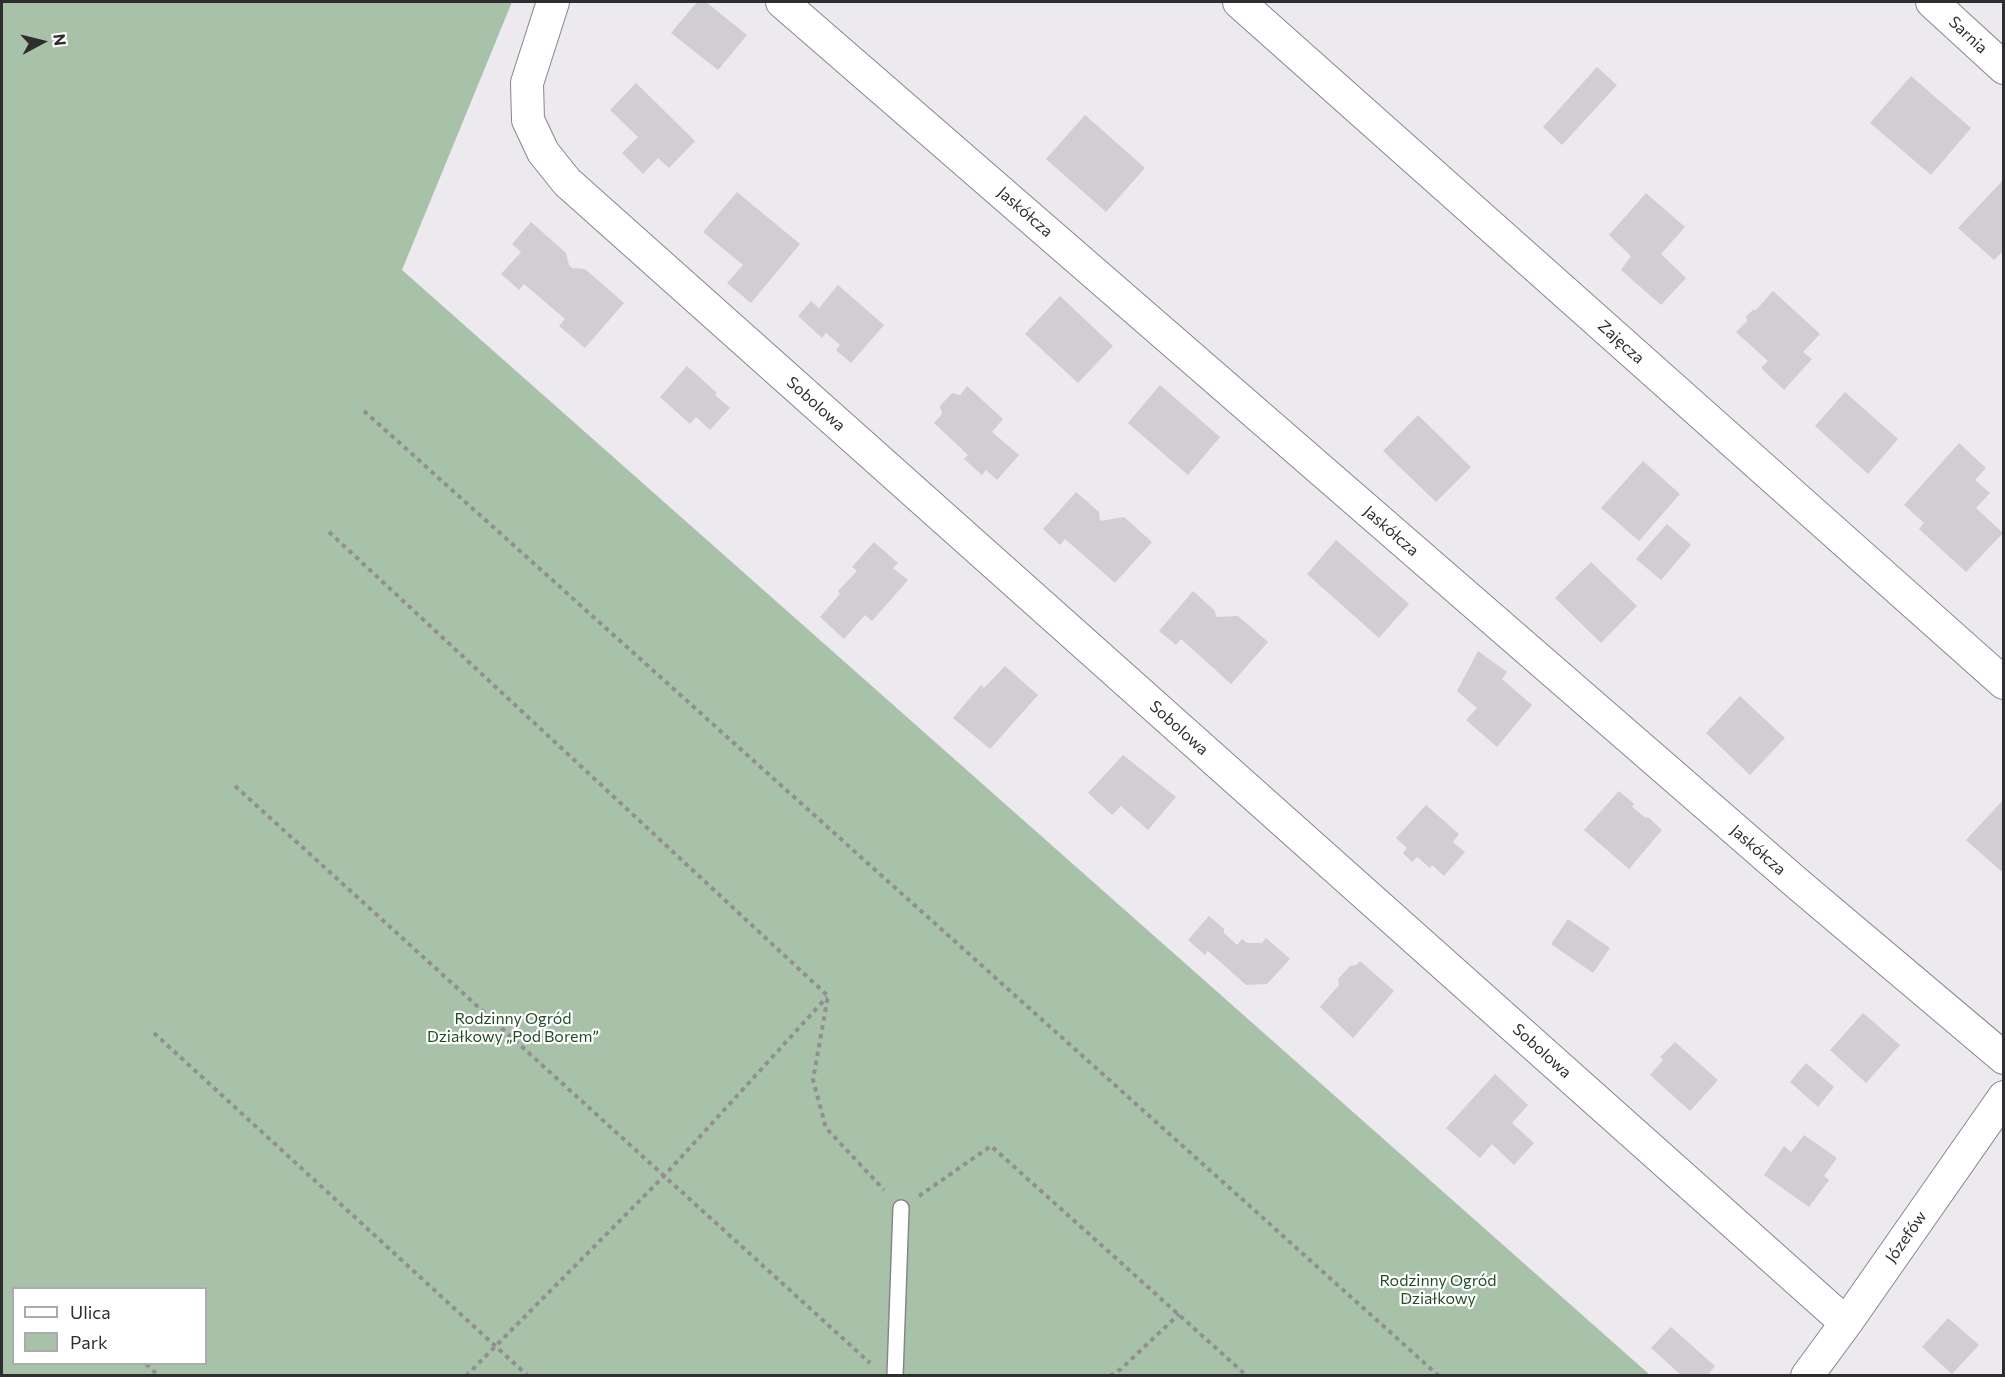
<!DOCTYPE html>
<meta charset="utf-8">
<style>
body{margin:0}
#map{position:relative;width:2005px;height:1377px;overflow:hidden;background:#ece9ef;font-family:Commissioner,sans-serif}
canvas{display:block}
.frame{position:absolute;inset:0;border:3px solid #2e2d2f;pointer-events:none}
.legend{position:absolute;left:12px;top:1287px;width:195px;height:78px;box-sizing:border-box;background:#fff;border:2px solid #ababac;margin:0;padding:8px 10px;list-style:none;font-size:18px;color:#2e2d2f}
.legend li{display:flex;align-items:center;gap:12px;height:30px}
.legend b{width:30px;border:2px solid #ababac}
.north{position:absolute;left:12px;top:12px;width:60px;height:60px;-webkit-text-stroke:4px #fff;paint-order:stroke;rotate:83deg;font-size:16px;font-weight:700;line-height:24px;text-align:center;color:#2e2d2f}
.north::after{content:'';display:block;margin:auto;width:21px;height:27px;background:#2e2d2f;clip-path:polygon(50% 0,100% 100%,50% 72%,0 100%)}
</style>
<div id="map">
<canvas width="2005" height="1377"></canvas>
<div class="frame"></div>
<ul class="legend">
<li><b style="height:8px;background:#fff"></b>Ulica</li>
<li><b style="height:16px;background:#a7c2a8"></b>Park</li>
</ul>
<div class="north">N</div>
</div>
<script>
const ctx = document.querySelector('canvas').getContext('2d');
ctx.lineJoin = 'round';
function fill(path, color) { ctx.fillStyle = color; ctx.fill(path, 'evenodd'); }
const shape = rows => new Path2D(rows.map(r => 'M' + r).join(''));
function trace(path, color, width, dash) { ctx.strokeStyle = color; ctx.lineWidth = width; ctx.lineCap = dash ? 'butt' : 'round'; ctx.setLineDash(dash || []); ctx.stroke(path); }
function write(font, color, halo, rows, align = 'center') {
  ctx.font = font + ' Commissioner,sans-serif'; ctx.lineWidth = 4.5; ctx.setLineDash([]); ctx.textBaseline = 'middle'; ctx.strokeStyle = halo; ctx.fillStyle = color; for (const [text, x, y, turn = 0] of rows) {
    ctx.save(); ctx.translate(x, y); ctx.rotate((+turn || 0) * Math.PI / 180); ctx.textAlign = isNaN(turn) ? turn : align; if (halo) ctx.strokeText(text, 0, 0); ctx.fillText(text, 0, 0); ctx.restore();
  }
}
fill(shape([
 [2,2,512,2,402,270,1650,1375,2,1376],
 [14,1288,206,1288,206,1364,14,1364]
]), '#a7c2a8');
fill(shape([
 [697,2,706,2,747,35,718,70,671,33],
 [1597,67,1617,85,1562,145,1543,127],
 [1911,76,1971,128,1931,175,1870,123],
 [636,83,695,141,669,168,658,158,643,174,622,153,638,137,610,110],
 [1085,115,1145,168,1106,212,1046,159],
 [2004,179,2004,250,1994,260,1958,228],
 [737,192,800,244,751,303,727,283,743,265,703,232],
 [1646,193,1685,227,1661,254,1686,278,1661,305,1621,270,1631,256,1609,235],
 [531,222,566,253,569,265,572,268,585,269,624,303,585,348,559,326,565,319,524,284,519,290,501,274,521,252,512,244],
 [838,285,884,325,851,363,836,350,840,345,826,333,822,338,798,316,811,301,819,308],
 [1773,291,1820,334,1803,352,1812,359,1784,390,1761,368,1768,361,1736,332,1747,321,1746,316,1753,310,1756,310],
 [1060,296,1113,346,1078,383,1025,334],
 [687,366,717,393,715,395,730,408,710,430,696,417,690,424,660,397],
 [1160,385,1220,437,1188,475,1128,423],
 [967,386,1003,419,992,432,1019,455,997,480,986,470,982,475,964,459,968,455,934,423,942,414,940,406,952,393,960,395],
 [1845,392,1898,439,1868,474,1815,426],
 [1418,415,1471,467,1436,502,1383,451],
 [1959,443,1986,468,1975,480,1990,493,1976,508,2003,533,1966,572,1919,529,1924,523,1904,505],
 [1643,461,1680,494,1639,541,1601,508],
 [1076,492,1099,512,1100,521,1124,517,1152,542,1115,583,1065,539,1060,545,1043,529],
 [1667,524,1691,545,1661,580,1636,559],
 [1336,540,1409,604,1379,638,1307,574],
 [874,542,898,563,893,568,908,580,872,621,865,615,844,639,820,617,840,594,838,591,857,571,852,567],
 [1591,562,1637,606,1601,643,1555,598],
 [1193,591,1215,611,1216,617,1238,616,1268,642,1231,684,1181,639,1176,645,1159,631],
 [1478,651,1507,672,1502,679,1532,705,1497,747,1466,720,1477,708,1457,691],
 [1005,666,1038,695,990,749,953,718,981,685,984,688],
 [1740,696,1785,738,1750,775,1706,733],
 [1123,755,1176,797,1148,830,1121,806,1112,815,1088,793],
 [1619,791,1634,804,1632,807,1646,818,1648,817,1662,830,1629,869,1584,830],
 [2004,799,2004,868,2001,871,1966,840],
 [1426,805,1459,834,1453,842,1465,852,1444,876,1432,865,1430,868,1417,857,1412,862,1403,853,1407,848,1396,838],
 [1209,916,1224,929,1224,933,1237,945,1242,939,1247,943,1262,943,1266,938,1290,959,1267,984,1246,985,1208,951,1205,955,1188,940],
 [1568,919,1610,948,1593,973,1551,944],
 [1360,961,1394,991,1353,1038,1320,1007,1339,985,1338,979,1350,966,1356,965],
 [1863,1013,1900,1045,1866,1083,1830,1050],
 [1675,1042,1718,1080,1690,1111,1650,1075,1663,1060,1660,1057],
 [1806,1063,1834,1087,1818,1107,1790,1082],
 [1495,1074,1528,1105,1512,1123,1534,1143,1514,1165,1492,1144,1480,1158,1446,1128],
 [1804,1135,1837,1158,1824,1176,1829,1180,1809,1207,1764,1175,1784,1146,1791,1152],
 [1948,1318,1979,1345,1952,1374,1922,1347],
 [1671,1327,1715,1366,1707,1376,1682,1376,1651,1348]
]), '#d0cdd3');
const service = shape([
 [895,1376,901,1208]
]);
const minor = shape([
 [553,2,527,83,528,120,543,152,567,182,1846,1323],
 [782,2,1799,885,2004,1058],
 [1239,2,2004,683],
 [1932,2,2004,68],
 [1807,1376,1846,1323,2004,1097]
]);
trace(service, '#89868b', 18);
trace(minor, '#89868b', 34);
trace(shape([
 [364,411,1439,1376],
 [329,532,828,996,813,1080,826,1128,884,1190],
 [235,786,870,1363],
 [154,1033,528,1376],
 [919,1196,991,1146,1247,1376],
 [146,1364,159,1376],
 [466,1376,664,1176,827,997],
 [1110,1376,1121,1369,1179,1314]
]), '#918f93', 4, [4.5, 4.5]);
trace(service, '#fff', 15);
trace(minor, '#fff', 32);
write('16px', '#2e2d2f', '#fff', [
 ["Sarnia",1968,35,43],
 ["Jaskółcza",1025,212,41],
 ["Zajęcza",1621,342,42],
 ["Sobolowa",816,404,42],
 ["Jaskółcza",1391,531,41],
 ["Sobolowa",1179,728,42],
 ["Jaskółcza",1758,850,41],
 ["Sobolowa",1542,1051,42],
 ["Józefów",1906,1237,-55]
]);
write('16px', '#234d29', '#fff', [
 ["Rodzinny Ogród",513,1019],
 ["Działkowy „Pod Borem”",513,1037],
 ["Rodzinny Ogród",1438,1281],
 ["Działkowy",1438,1299]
]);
</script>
